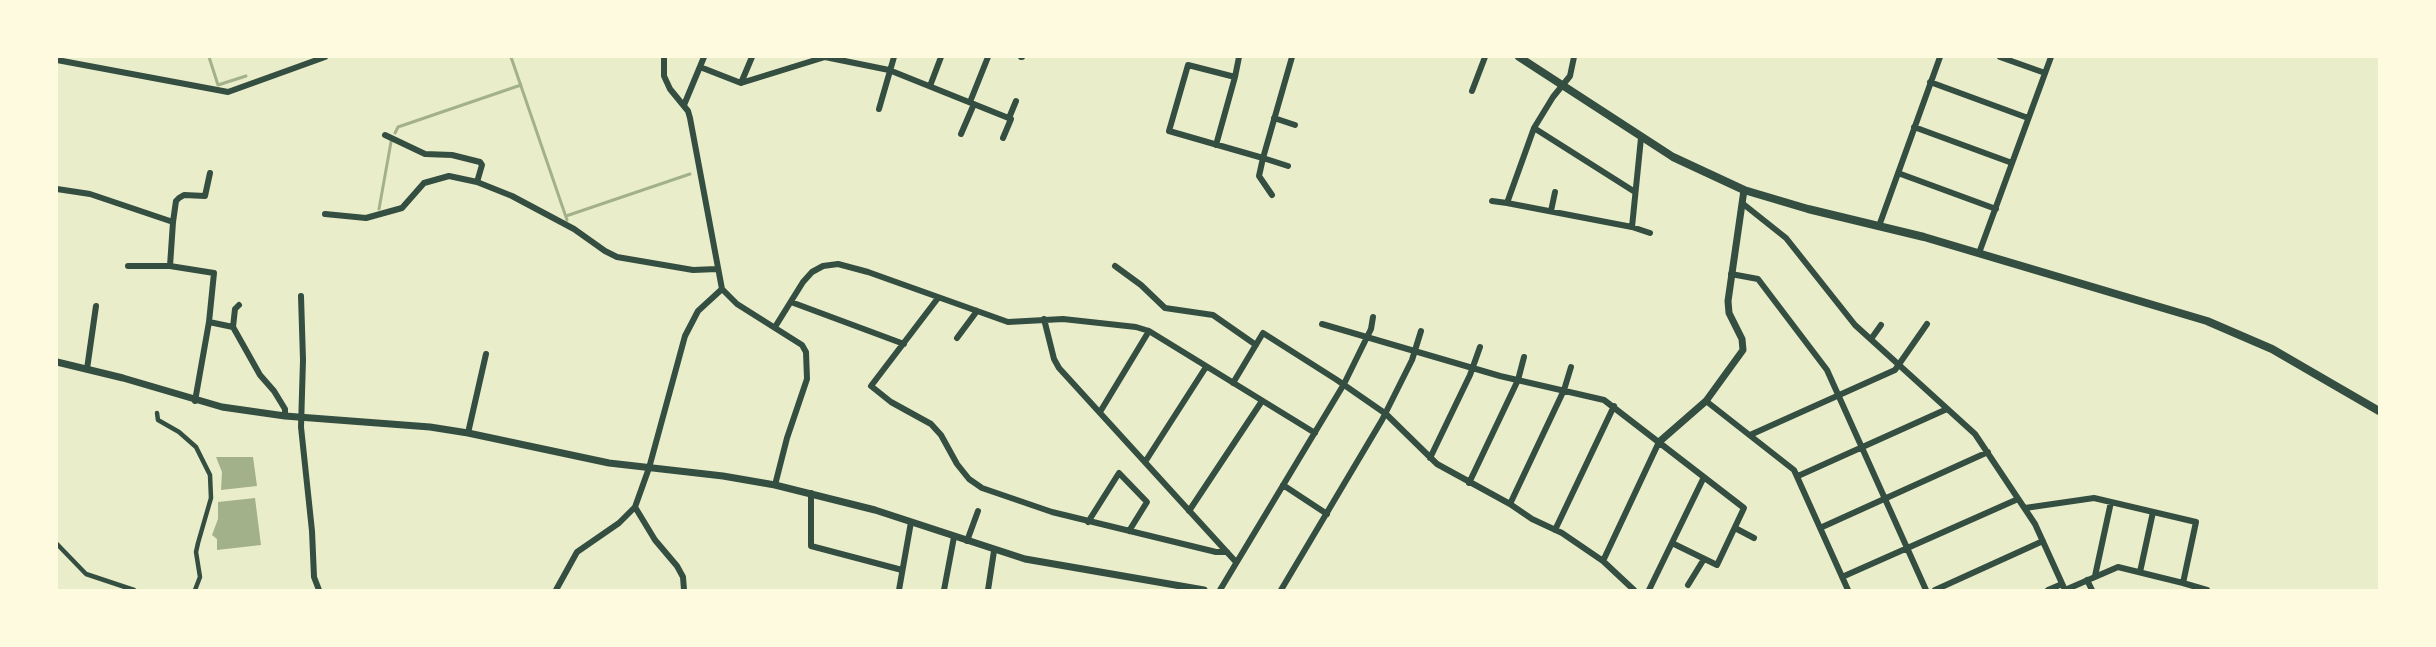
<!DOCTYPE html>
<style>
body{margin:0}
#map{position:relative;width:2436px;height:647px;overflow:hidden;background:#e9edc9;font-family:"Roboto Serif",serif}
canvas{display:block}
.frame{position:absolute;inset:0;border:58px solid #fefae0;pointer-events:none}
</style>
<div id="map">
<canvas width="2436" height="647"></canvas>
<div class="frame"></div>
</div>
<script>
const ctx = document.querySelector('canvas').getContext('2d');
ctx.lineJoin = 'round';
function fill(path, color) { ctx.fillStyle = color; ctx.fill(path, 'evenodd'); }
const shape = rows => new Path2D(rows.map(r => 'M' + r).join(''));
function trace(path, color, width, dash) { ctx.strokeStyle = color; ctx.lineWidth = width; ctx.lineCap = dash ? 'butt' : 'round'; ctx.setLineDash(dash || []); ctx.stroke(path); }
fill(shape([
 [216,457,253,457,257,486,221,490,222,472],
 [255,498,261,545,217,550,217,539,212,535,218,519,218,502]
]), '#a3b18a');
trace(shape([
 [209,57,218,85,246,76],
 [511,57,567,220],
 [395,133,398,127,521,85],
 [379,209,391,142],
 [566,216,690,174]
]), '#a3b18a', 3);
trace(shape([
 [157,413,158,420,179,432,196,447,210,475,211,498,198,543,196,552,200,577,195,590],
 [57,544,86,574,134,590]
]), '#344e41', 4.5);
trace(shape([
 [664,57,664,76,670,89,688,111,690,118,722,289,737,304,802,345,806,352,807,379,787,438,775,485],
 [1021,57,1022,57],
 [1239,57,1235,77,1188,65,1169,131,1263,158,1292,57],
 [1574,57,1570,76,1553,97,1534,128,1507,203,1632,227,1641,138],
 [2000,57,2045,73],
 [57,60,228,92,325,57],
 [700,67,741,83,825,57,889,70,1011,119,1003,138],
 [1930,82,2028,118],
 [741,83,752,57],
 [930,86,941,57],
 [1472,91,1485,57],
 [970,102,988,57],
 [684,105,704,57],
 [879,109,894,57],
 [1009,118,1016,101],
 [1274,118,1295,125],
 [1914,127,2012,163],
 [1534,128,1635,192],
 [961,134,974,104],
 [385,135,425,154,452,155,480,162,482,165,477,182],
 [1216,145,1235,77],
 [1898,173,1996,209],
 [57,189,90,194,173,222,170,266],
 [1272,195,1259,176,1263,158,1288,166],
 [1492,201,1507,203],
 [1742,203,1786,238,1855,325,1975,434,2035,524,2065,590],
 [1551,211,1555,192],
 [325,214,366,218,402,208,424,183,449,176,477,182,512,196,574,229,605,251,617,257,693,270,717,269],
 [173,222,176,201,179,198,184,195,205,196,210,173],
 [1879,226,1940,57],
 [1632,227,1650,233],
 [1979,253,2051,57],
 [128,266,170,266,214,273,209,322,195,401],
 [1115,266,1141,285,1165,308,1213,315,1256,345],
 [1731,274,1758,279,1827,370,1926,590],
 [301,296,303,360,301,427,312,531,314,577,319,590],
 [938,298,871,386,891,402,931,424,941,435,957,464,969,479,982,488,1052,512,1216,552,1227,552],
 [791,302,904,344],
 [1044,319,1054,359,1059,368,1236,562],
 [209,322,233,327,260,375,274,391,285,409,285,416],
 [1322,324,1500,376,1604,400,1744,508,1717,565,1672,543],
 [233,327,235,309,239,305],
 [775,327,803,282,812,272,823,266,838,264,868,272,1008,322,1063,319,1136,327,1149,331,1315,433],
 [957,338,977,311],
 [1871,339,1881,325],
 [87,369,96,306],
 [1233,383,1263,333,1337,380,1386,414,1437,464,1510,504,1532,519,1562,533,1603,561,1634,590],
 [1706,401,1794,470,1848,590],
 [1100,412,1149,331],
 [468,433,486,354],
 [1750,435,1895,370,1927,324],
 [1430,458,1470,375,1480,347],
 [1145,462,1206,367],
 [1798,476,1947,409],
 [1469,483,1518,380,1524,357],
 [1283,485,1327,514],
 [811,493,811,546,902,570],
 [1510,504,1564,390,1571,367],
 [2025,508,2094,498,2196,522,2183,583,2118,567,2065,590],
 [1189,511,1262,401],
 [1088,522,1119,473,1147,502,1129,531],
 [1735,528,1754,538],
 [1820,528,1988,452],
 [1555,530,1614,406],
 [967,541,978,511],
 [1603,561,1659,442],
 [2140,572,2153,512],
 [2095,576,2111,502],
 [1842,577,2018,499],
 [2087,580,2092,590],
 [2183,583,2207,590],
 [1688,585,1704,559],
 [556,590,577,552,619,523,635,507],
 [684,590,683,577,677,566,655,540,635,507,649,468,685,336,698,311,722,289],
 [899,590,911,522],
 [944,590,954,537],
 [988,590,994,551],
 [1220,590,1344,384,1371,329,1373,317],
 [1281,590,1382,420,1412,360,1421,331],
 [1649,590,1704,477],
 [1935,590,2043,541],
 [2048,590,2062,584]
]), '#344e41', 6);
trace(shape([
 [57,362,123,378,222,407,285,416,430,427,468,433,609,463,723,476,775,485,875,510,1025,559,1204,590],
 [1659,442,1706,401,1743,350,1742,339,1729,313,1728,301,1744,190]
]), '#344e41', 7);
trace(shape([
 [1519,57,1673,157,1744,190,1808,209,1924,237,2207,321,2272,349,2379,411]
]), '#344e41', 8);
</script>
